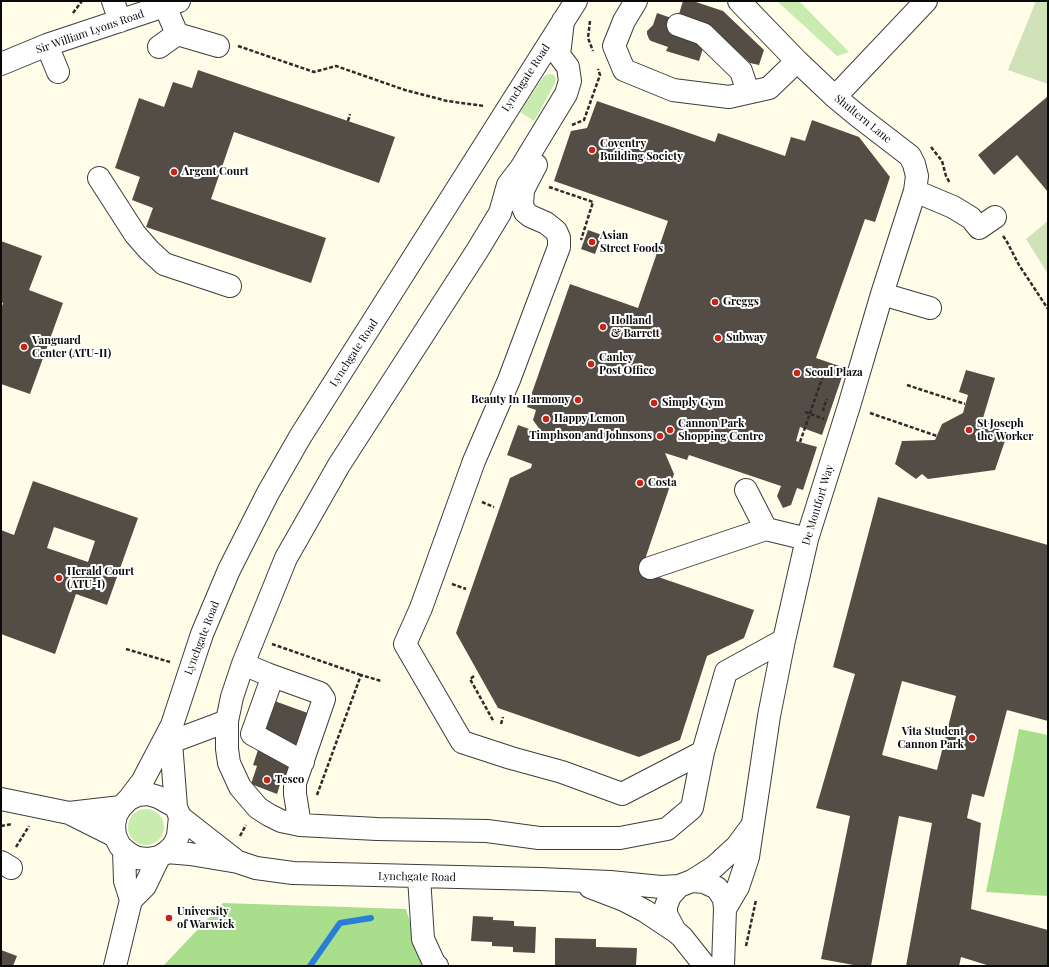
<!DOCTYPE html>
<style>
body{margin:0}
#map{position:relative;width:1049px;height:967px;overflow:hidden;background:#fffde8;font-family:"Playfair Display",serif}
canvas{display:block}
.frame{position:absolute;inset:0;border:2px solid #0a0a0a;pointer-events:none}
</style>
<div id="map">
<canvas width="1049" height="967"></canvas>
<div class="frame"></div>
</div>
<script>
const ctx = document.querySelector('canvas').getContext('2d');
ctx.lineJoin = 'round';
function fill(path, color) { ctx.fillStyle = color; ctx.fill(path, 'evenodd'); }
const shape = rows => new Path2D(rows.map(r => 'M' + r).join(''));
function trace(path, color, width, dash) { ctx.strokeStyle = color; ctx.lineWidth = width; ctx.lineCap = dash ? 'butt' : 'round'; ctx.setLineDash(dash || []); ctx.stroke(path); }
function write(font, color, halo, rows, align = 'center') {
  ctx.font = font + ' "Playfair Display",serif'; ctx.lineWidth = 4; ctx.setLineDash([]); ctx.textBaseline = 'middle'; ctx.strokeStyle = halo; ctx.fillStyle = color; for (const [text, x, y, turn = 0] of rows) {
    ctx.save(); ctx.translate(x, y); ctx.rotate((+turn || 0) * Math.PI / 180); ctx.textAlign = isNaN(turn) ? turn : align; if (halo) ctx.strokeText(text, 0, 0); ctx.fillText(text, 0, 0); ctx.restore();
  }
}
fill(shape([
 [777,1,799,1,849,52,837,56],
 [549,74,554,75,556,79,555,83,534,121,520,112,544,76],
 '128 827a18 18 0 1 1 36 0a18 18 0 1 1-36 0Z'
]), '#c7ecae');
fill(shape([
 [1019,729,1048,735,1048,896,986,892],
 [223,903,406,909,423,966,163,966]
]), '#a8de8c');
fill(shape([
 [1036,1,1048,1,1048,84,1008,70],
 [1048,221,1048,274,1026,239]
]), '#cfe2b8');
trace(shape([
 [310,966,340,923,371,918]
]), '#287ed9', 6);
fill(shape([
 [683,1,693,1,723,11,764,50,759,65,750,63,708,24,679,14],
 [657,13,677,20,672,34,704,45,699,61,666,51,668,47,651,41,649,39,647,34,647,31,653,25],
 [198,70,395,137,379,183,234,132,211,199,326,238,311,283,146,227,153,208,132,200,140,177,115,168,139,98,164,107,173,82,192,88],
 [1047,97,1048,98,1048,192,1017,155,994,175,978,155],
 [597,101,715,142,718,133,785,156,791,137,805,141,812,120,859,137,890,177,875,222,865,219,816,358,845,368,822,435,800,427,796,441,817,447,803,490,797,488,791,505,783,508,777,496,781,486,689,455,687,460,665,453,674,474,641,571,754,610,744,638,707,656,680,740,639,757,498,708,456,633,510,478,531,468,532,464,507,455,518,425,543,434,533,420,536,410,527,407,570,284,638,308,668,221,554,181,571,131,587,128],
 [588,230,602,235,595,254,581,249],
 [1,241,42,256,29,290,63,303,30,394,1,384,1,309,3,303,1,302],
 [966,370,995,378,983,418,1007,435,995,470,928,479,922,474,916,479,895,464,902,441,935,440,942,424,963,413,968,395,959,392],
 [33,481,138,518,107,605,76,594,55,654,1,634,1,530,14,535],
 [54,527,95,541,88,562,47,548],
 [878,497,1048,545,1048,721,1007,710,984,797,972,794,967,818,981,823,971,909,1048,930,1048,966,990,966,961,957,959,966,906,966,932,823,899,816,871,966,859,966,821,959,850,816,816,808,855,674,833,667],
 [902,681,956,696,937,770,882,755],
 [258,695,327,720,288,777,283,775,277,794,251,784,257,766,253,765,261,741],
 [473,916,493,917,493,920,514,921,514,926,536,927,535,953,513,952,513,947,492,946,492,942,471,941],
 [555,938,596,939,596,947,637,948,636,966,555,966],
 [1,950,17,956,13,966,1,966]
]), '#544d46');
const minor = shape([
 [113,1,120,21],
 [636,1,624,21,614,46,624,70,673,90,729,97,769,88,797,61],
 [165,6,177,34,218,46],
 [563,21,559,55,568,67,570,81,566,94,521,168,508,185,500,213,477,251,339,465,286,558,243,664,232,697,227,721,227,749,229,763,240,787,258,808,269,815,281,821,300,825,377,829,487,831,539,838,620,838,667,829,692,808,703,752],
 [678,25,703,34,741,71,748,92],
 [47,45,58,72],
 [159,47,177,34],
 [1,64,47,45,179,1],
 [835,97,926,1],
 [536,165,523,190,522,205,525,212,530,216,546,223,556,231,559,238,559,247,509,380,474,461,421,608,405,644,462,742,511,758,562,772,622,794,703,752,726,672,784,640],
 [99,178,135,234,149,250,164,264,230,286],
 [915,191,953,207,971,218,979,228,995,217],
 [882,294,930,308],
 [746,490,766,529,807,539],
 [650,568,766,529],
 [243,664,267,674,320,693,324,699,295,783,295,794,300,825],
 [267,674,271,681,252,734,303,762],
 [172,725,171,742,176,807,180,817,178,836,174,845,167,852,159,857,148,859,137,858,128,853,120,846,115,836,114,825,116,815,121,807,129,799,142,782,172,725,202,634,229,570,268,493,300,437,576,1],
 [171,742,227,721],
 [1,799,69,813,115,836],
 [129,799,138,795,148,794,158,797,176,807],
 [69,813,121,807],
 [180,817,235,860],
 [167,852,190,854,238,862,256,868,293,873,540,879,610,882,661,887,679,886],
 [1,862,11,868],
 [419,877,423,939,434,963,437,966],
 [692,881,704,882,717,888,724,899,725,909,723,966],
 [590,887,624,900,645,911,675,931],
 [131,900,145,886,159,857],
 [725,909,738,887,748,857,769,716,784,640,807,539,849,406,882,294,915,191,917,176,914,164,910,156,858,116,835,97,797,61,739,1],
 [115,966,131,900,125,881,124,850],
 [705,966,682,937,675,931,666,914,666,906,670,896,679,886,692,881,714,867,737,846,751,827]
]);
trace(minor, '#3d3d3d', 24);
trace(shape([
 [73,13,82,1],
 [590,21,588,38,593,51],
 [238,46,314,72,336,66,405,90,447,101,484,106],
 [348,121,350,114],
 [572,125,584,120,600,75,598,69],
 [931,147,942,161,946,176,950,183],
 [549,187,593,202,581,240],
 [1003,236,1006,240,1019,265,1048,309],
 [907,385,965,404],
 [824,411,823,409,827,399],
 [805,412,824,419],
 [870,413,937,436],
 [800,442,824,373,834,377],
 [482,502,494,507],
 [452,584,466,589],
 [272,644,361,675],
 [126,649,170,662],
 [474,676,470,679,494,722],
 [501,724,503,717],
 [317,795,361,675,381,681],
 [1,826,12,824],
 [240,836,246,825],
 [16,847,29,826],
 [746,946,756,900]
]), '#2c2c2c', 2.5, [4, 2]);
trace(minor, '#fff', 22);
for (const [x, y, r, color] of [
 [592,150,4,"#c52417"],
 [174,172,4,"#c52417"],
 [592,242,4,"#c52417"],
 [715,302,4,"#c52417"],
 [603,327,4,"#c52417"],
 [718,338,4,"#c52417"],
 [24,347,4,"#c52417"],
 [591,364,4,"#c52417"],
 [797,373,4,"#c52417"],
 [578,400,4,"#c52417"],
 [654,403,4,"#c52417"],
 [546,419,4,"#c52417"],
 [670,430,4,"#c52417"],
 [969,430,4,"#c52417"],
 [660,436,4,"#c52417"],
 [640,483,4,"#c52417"],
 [59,578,4,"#c52417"],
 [972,738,4,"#c52417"],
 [267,780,4,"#c52417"],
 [169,918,4,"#c52417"]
]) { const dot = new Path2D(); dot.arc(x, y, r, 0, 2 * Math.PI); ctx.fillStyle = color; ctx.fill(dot); trace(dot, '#fff', 1.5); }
write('11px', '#0a0a0a', '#fff', [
 ["Sir William Lyons Road",90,32,-19],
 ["Lynchgate Road",526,78,-57],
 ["Shultern Lane",863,119,39],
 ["Lynchgate Road",354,353,-57],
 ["De Montfort Way",818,505,-73],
 ["Lynchgate Road",202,638,-69],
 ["Lynchgate Road",417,877,1]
]);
write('bold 11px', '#0a0a0a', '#fff', [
 ["Coventry",600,144],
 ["Building Society",600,157],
 ["Argent Court",182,172],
 ["Asian",600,236],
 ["Street Foods",600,249],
 ["Greggs",723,302],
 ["Holland",611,321],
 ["& Barrett",611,334],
 ["Subway",726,338],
 ["Vanguard",32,341],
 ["Center (ATU-II)",32,354],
 ["Canley",599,358],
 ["Post Office",599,371],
 ["Seoul Plaza",805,373],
 ["Beauty In Harmony",570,400,"right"],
 ["Simply Gym",662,403],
 ["Happy Lemon",554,419],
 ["Cannon Park",678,424],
 ["Shopping Centre",678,437],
 ["St Joseph",977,424],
 ["the Worker",977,437],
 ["Timphson and Johnsons",652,436,"right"],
 ["Costa",648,483],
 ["Herald Court",67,572],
 ["(ATU-I)",67,585],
 ["Vita Student",964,732,"right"],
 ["Cannon Park",964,745,"right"],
 ["Tesco",275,780],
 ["University",177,912],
 ["of Warwick",177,925]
], 'left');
</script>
